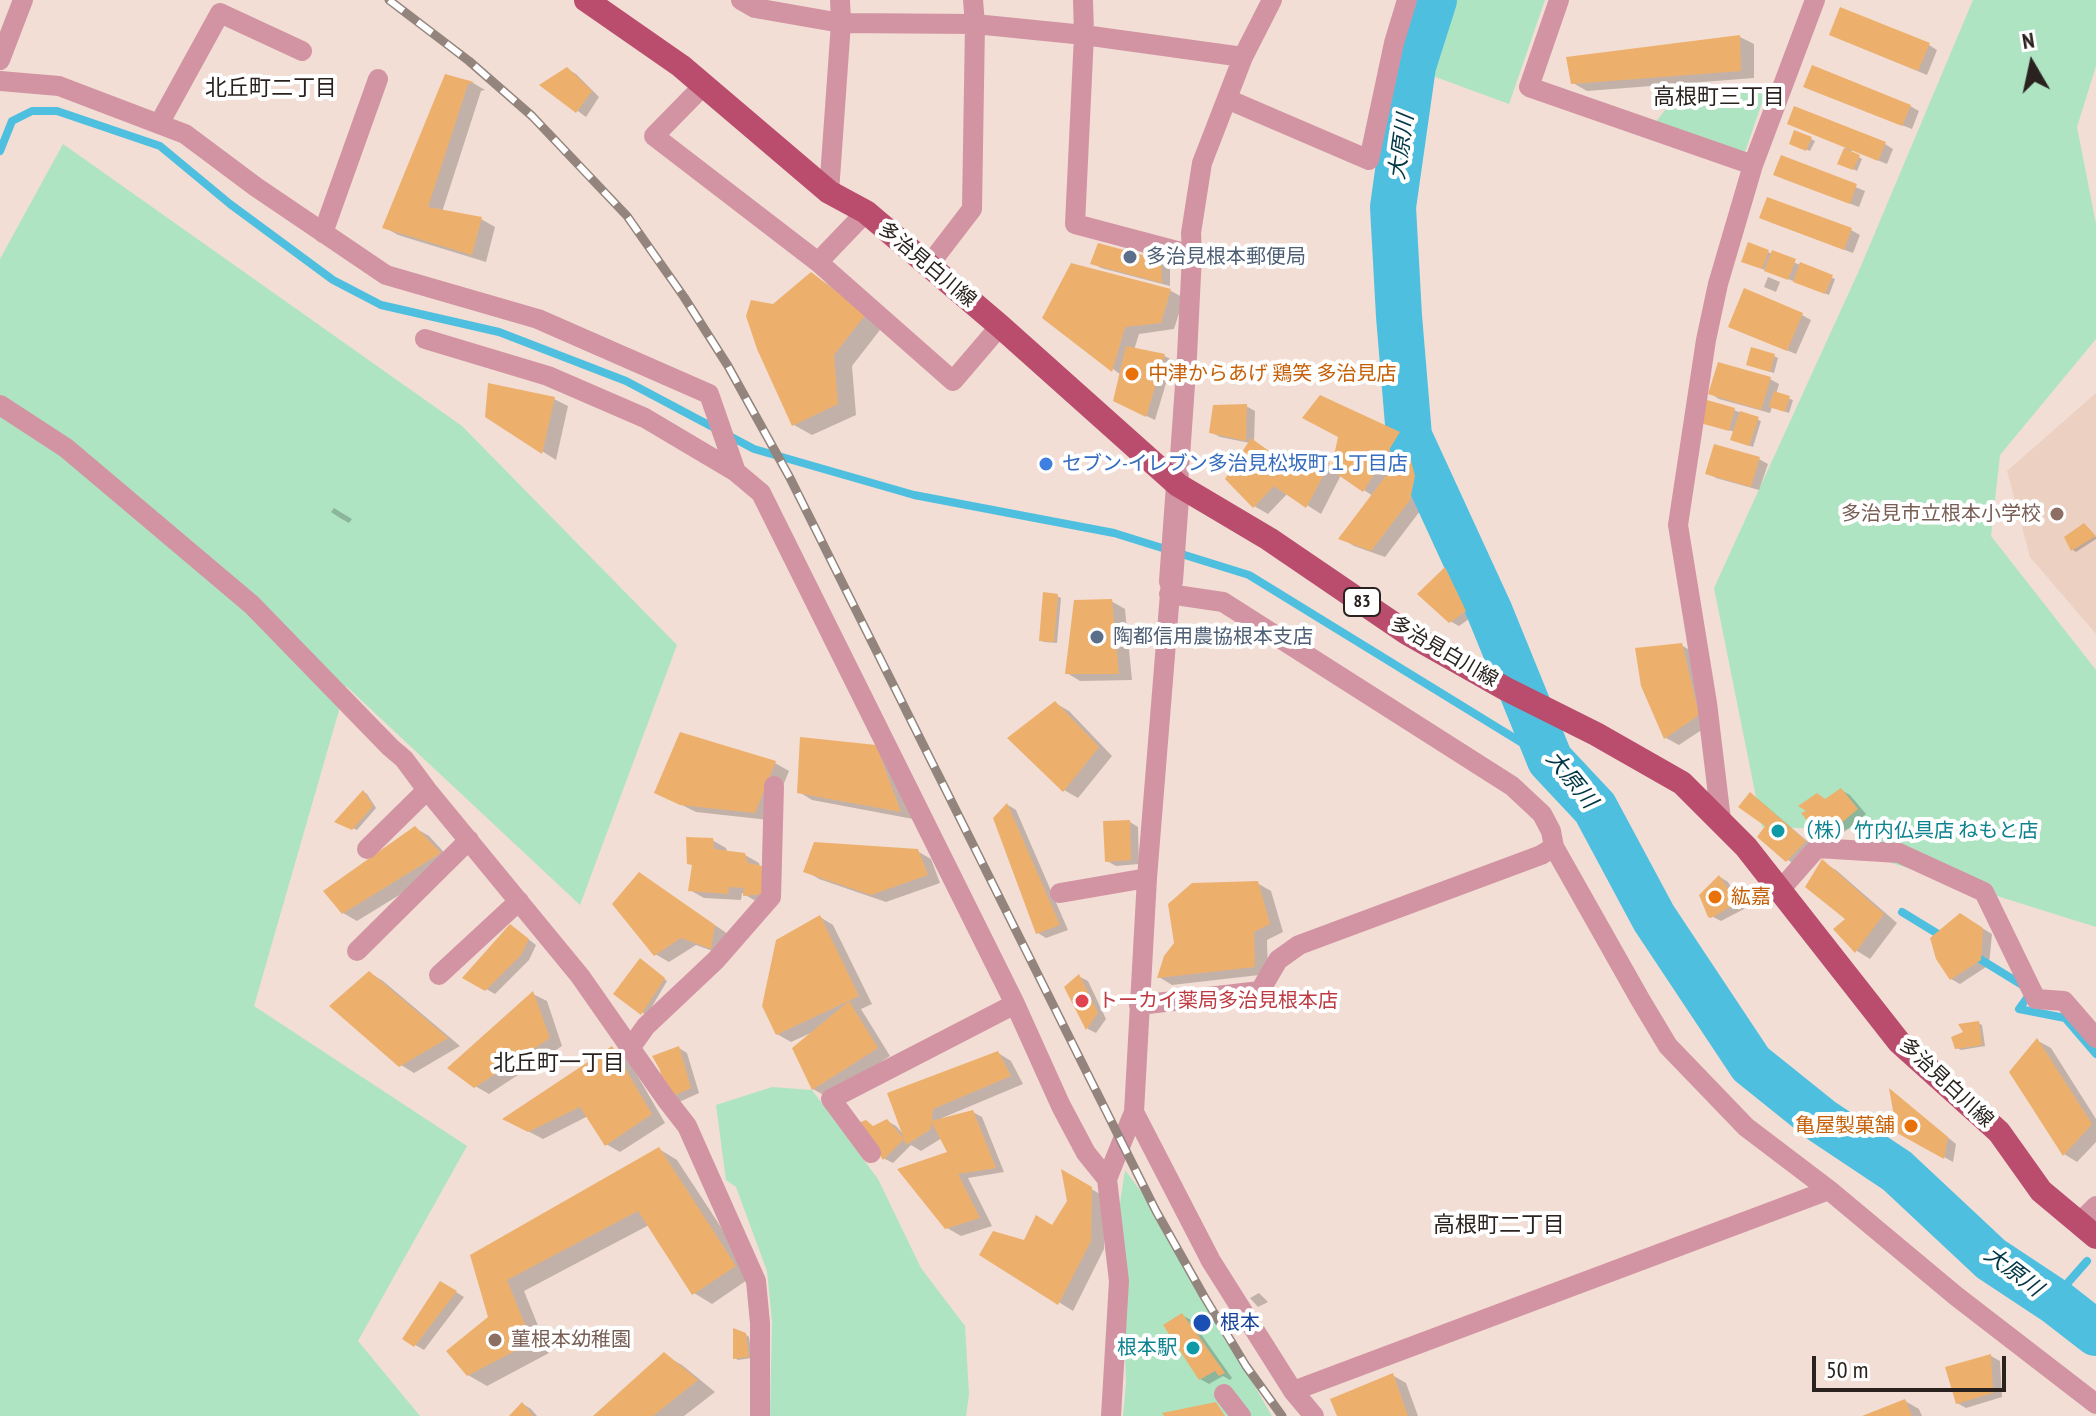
<!DOCTYPE html>
<meta charset="utf-8">
<style>
body{margin:0}
#map{position:relative;width:2096px;height:1416px;overflow:hidden;background:#f2ded4;font-family:"PT Sans Narrow",sans-serif}
canvas{display:block}
.north{position:absolute;left:1992px;top:24px;width:80px;height:80px;-webkit-text-stroke:6px #fff;paint-order:stroke;rotate:351deg;font-size:22px;font-weight:700;line-height:32px;text-align:center;color:#29221e}
.north::after{content:'';display:block;margin:auto;width:28px;height:36px;background:#29221e;clip-path:polygon(50% 0,100% 100%,50% 72%,0 100%)}
.scale{position:absolute;left:1812px;top:1356px;width:194px;height:36px;box-sizing:border-box;border:4px solid #29221e;border-top:0;padding-left:10px;font-size:24px;line-height:28px;white-space:nowrap;color:#29221e;-webkit-text-stroke:6px #fff;paint-order:stroke}
</style>
<div id="map">
<canvas width="2096" height="1416"></canvas>
<div class="north">N</div>
<div class="scale">50 m</div>
</div>
<script>
const ctx = document.querySelector('canvas').getContext('2d');
ctx.lineJoin = 'round';
function fill(path, color) { ctx.fillStyle = color; ctx.fill(path, 'evenodd'); }
const shape = rows => new Path2D(rows.map(r => 'M' + r).join(''));
function trace(path, color, width, dash) { ctx.strokeStyle = color; ctx.lineWidth = width; ctx.lineCap = dash ? 'butt' : 'round'; ctx.setLineDash(dash || []); ctx.stroke(path); }
function write(font, color, halo, rows, align = 'center') {
  ctx.font = font + ' "PT Sans Narrow","Noto Sans JP",sans-serif'; ctx.lineWidth = 8; ctx.setLineDash([]); ctx.textBaseline = 'middle'; ctx.strokeStyle = halo; ctx.fillStyle = color; for (const [text, x, y, turn = 0] of rows) {
    ctx.save(); ctx.translate(x, y); ctx.rotate((+turn || 0) * Math.PI / 180); ctx.textAlign = isNaN(turn) ? turn : align; if (halo) ctx.strokeText(text, 0, 0); ctx.fillText(text, 0, 0); ctx.restore();
  }
}
fill(shape([
 [2096,393,2096,634,2030,557,2007,471]
]), '#ecd1c3');
fill(shape([
 [1453,0,1545,0,1509,104,1430,75],
 [1973,0,2096,0,2096,66,2077,127,2096,224,2096,339,2000,455,1991,536,2096,670,2096,927,1879,859,1872,830,1762,827,1714,588,1861,266],
 [1686,83,1765,94,1744,155,1655,123],
 [63,144,462,426,677,645,580,905,346,686,254,1006,467,1146,358,1341,420,1416,0,1416,0,259],
 [772,1087,812,1090,878,1179,921,1268,965,1326,969,1394,966,1416,770,1416,772,1321,767,1271,736,1187,726,1180,716,1105],
 [1125,1170,1142,1193,1272,1416,1123,1416,1126,1383,1120,1203]
]), '#afe4c3');
fill(shape([
 [1740,37,1754,44,1754,78,1587,91,1573,83,1568,59],
 [1840,39,1929,45,1937,50,1927,75],
 [567,69,576,74,599,97,586,117,542,85],
 [446,76,473,83,485,90,481,91,442,212,481,219,495,227,486,262,398,235,384,227],
 [1814,91,1910,106,1919,111,1912,129],
 [1811,139,1815,141,1810,151,1792,143],
 [1885,144,1893,149,1887,164,1852,150,1851,152,1862,159,1857,171,1840,163,1846,147],
 [1782,157,1865,191,1859,207,1784,179],
 [1761,217,1851,230,1860,235,1853,253,1770,222],
 [1768,252,1835,279,1829,295,1747,263],
 [1161,262,1170,267,1170,286,1101,268,1092,263],
 [811,275,829,285,883,326,852,366,856,415,812,435,794,425,774,306],
 [1768,277,1780,282,1776,292,1764,287],
 [1171,291,1184,298,1174,329,1139,334,1134,350,1164,356,1173,360,1155,420,1124,405,1121,375,1044,317],
 [1802,315,1811,320,1796,354,1739,331],
 [1774,356,1778,358,1774,373,1752,366],
 [1770,379,1779,384,1776,394,1793,400,1789,413,1772,407,1770,413,1719,399,1711,394],
 [1321,397,1412,441,1395,469,1410,459,1423,467,1428,485,1423,507,1385,557,1354,546,1341,538,1373,496,1341,475,1321,514,1288,493,1268,514,1254,506,1250,443,1220,437,1211,432,1246,406,1255,411,1254,442,1305,480,1311,458,1333,467,1340,437],
 [554,399,568,406,556,460,487,416],
 [1734,410,1761,421,1753,447,1736,441,1735,432,1706,424],
 [1759,459,1768,464,1759,490,1716,478,1708,473],
 [334,508,342,513,352,519,349,523,340,518,331,512],
 [2087,527,2096,537,2096,539,2076,552,2073,550,2067,538],
 [1446,569,1454,574,1473,616,1459,626,1450,621],
 [1057,596,1061,598,1057,643,1044,642,1041,640],
 [1111,601,1125,609,1132,680,1080,681,1067,673],
 [1681,645,1695,653,1712,723,1679,745,1666,738],
 [1055,703,1069,711,1112,756,1078,798,1064,790,1010,738],
 [681,734,775,763,789,771,769,820,696,812,656,792],
 [876,747,890,756,913,819,812,800,799,792],
 [1841,790,1850,795,1866,814,1843,833,1826,836,1817,831,1825,801],
 [364,792,367,794,376,808,357,830,337,821],
 [1751,795,1759,800,1814,847,1796,865,1788,860],
 [1008,805,1016,810,1068,930,1046,938,1038,933],
 [1130,822,1138,827,1139,864,1116,866,1107,861],
 [415,828,429,836,453,862,357,921,343,913],
 [712,840,726,848,727,852,745,855,759,863,760,867,780,877,781,894,777,901,759,903,742,893,741,900,704,898,690,890],
 [917,851,931,859,940,883,886,902,819,879,806,871],
 [1822,862,1836,870,1897,923,1870,959,1857,951,1836,929,1848,919],
 [1720,877,1728,882,1744,909,1721,921,1709,915],
 [653,883,728,934,724,955,696,945,669,962,655,954],
 [1257,883,1271,891,1283,932,1267,940,1268,974,1172,985,1159,977],
 [1960,915,1992,934,1989,965,1960,984,1951,979],
 [820,917,833,925,872,1004,861,1009,890,1056,827,1097,813,1089,813,1032,791,1042,777,1034],
 [511,926,536,945,529,960,495,994,465,977],
 [648,966,667,981,650,1010,650,1018,616,993],
 [370,973,383,981,460,1046,414,1073,401,1065],
 [1080,977,1088,981,1106,1019,1096,1033,1088,1029,1067,988],
 [533,994,547,1001,562,1046,489,1094,475,1086],
 [1978,1023,1982,1025,1985,1046,1961,1050,1957,1048],
 [2038,1041,2051,1048,2096,1119,2096,1142,2077,1162,2064,1154],
 [612,1048,626,1056,665,1123,620,1152,606,1144,588,1116,543,1139,518,1126],
 [679,1048,687,1053,699,1093,677,1103,668,1098],
 [998,1053,1011,1061,1023,1084,942,1118,943,1120,973,1112,982,1117,1004,1172,968,1178,992,1226,961,1236,947,1228,952,1157,942,1138,921,1151,911,1145,893,1163,885,1159,861,1124,875,1127,887,1121,896,1126,905,1136,889,1094],
 [1892,1092,1956,1144,1953,1162,1899,1132],
 [659,1149,677,1160,753,1276,712,1304,694,1293,649,1225,524,1291,549,1353,487,1386,468,1375,491,1318,472,1256],
 [1064,1173,1105,1197,1104,1249,1073,1311,982,1254,1025,1243,1053,1227,1069,1201],
 [441,1283,464,1297,424,1350,405,1339],
 [1259,1293,1268,1302,1258,1307,1250,1298],
 [1182,1315,1191,1320,1232,1378,1230,1380,1223,1376,1209,1384,1200,1379],
 [745,1334,749,1337,752,1358,738,1360,735,1358],
 [664,1355,682,1365,715,1392,684,1416,596,1416],
 [1991,1356,2000,1361,2002,1397,1966,1408,1957,1403,1948,1368],
 [1392,1375,1406,1383,1418,1416,1339,1416],
 [1905,1401,1919,1409,1922,1416,1867,1416],
 [523,1404,531,1409,537,1416,511,1416]
]), '#0003');
trace(shape([
 [0,151,12,121,32,111,57,111,160,146,230,204,333,280,381,305,499,332,626,381,754,449,914,495,1114,533,1249,575,1550,760],
 [1902,912,1943,937],
 [1975,956,2032,991,2019,1009,2065,1018,2096,1054],
 [2056,1302,2065,1286,2087,1261]
]), '#4fbfe0', 8);
trace(shape([
 [1434,0,1413,66,1393,207,1399,316,1409,436,1489,610,1550,760,1595,808,1654,918,1751,1064,1822,1121,1897,1171,1991,1259,2056,1302,2096,1333]
]), '#4fbfe0', 46);
fill(shape([
 [1840,7,1930,43,1918,71,1829,35],
 [1740,35,1741,71,1571,84,1566,57],
 [1812,65,1911,105,1902,126,1803,87],
 [567,67,592,91,576,113,539,85],
 [445,74,474,82,468,84,428,207,482,217,472,255,382,228],
 [1794,106,1886,142,1878,161,1787,124],
 [1794,130,1812,137,1806,151,1789,144],
 [1844,148,1860,155,1853,170,1837,164],
 [1781,155,1857,184,1850,204,1773,175],
 [1767,197,1852,228,1844,250,1759,218],
 [1748,242,1769,250,1762,269,1741,262],
 [1098,243,1161,260,1162,283,1090,264],
 [1772,250,1796,259,1788,280,1764,271],
 [1800,262,1833,275,1825,294,1793,282],
 [1071,263,1171,289,1161,323,1125,327,1112,372,1042,318],
 [811,272,866,314,834,355,838,404,792,426,757,349,746,316,751,300,773,304],
 [1744,288,1803,313,1787,351,1728,327],
 [1126,346,1165,354,1146,417,1113,401],
 [1751,347,1775,354,1770,372,1746,365],
 [1718,362,1771,377,1761,410,1708,394],
 [488,383,555,397,542,454,485,417],
 [1774,391,1790,396,1785,412,1769,407],
 [1320,395,1400,432,1363,492,1331,470,1338,437,1302,418],
 [1707,400,1735,408,1729,431,1700,423],
 [1247,404,1246,441,1209,433,1213,405],
 [1740,411,1759,417,1749,446,1730,440],
 [1251,438,1298,472,1311,455,1330,463,1306,508,1274,486,1253,508,1225,479],
 [1714,444,1760,457,1751,487,1705,474],
 [1410,457,1415,476,1410,500,1371,551,1338,539,1391,469],
 [2084,523,2096,536,2071,551,2064,537],
 [1445,567,1466,611,1449,623,1417,594],
 [1043,592,1058,594,1054,642,1039,641],
 [1112,599,1119,674,1065,674,1074,600],
 [1682,643,1699,715,1664,739,1641,686,1635,648],
 [1055,701,1099,747,1063,792,1007,738],
 [680,732,776,761,755,813,680,805,654,793],
 [800,737,876,745,901,812,797,793],
 [1841,788,1858,809,1834,829,1826,829,1816,832,1801,813,1806,811,1798,806,1817,793,1825,799],
 [363,790,373,806,352,830,334,822],
 [1750,792,1806,841,1786,862,1757,837,1765,826,1738,807],
 [1007,803,1060,925,1036,934,993,818],
 [1130,820,1131,860,1105,862,1103,821],
 [415,826,441,853,342,914,323,891],
 [686,837,713,838,714,849,745,853,748,863,767,867,764,894,743,896,744,888,729,887,728,894,688,891,692,865,687,864],
 [814,842,918,849,928,875,871,895,803,872],
 [1822,859,1884,914,1855,953,1833,929,1845,919,1805,887],
 [639,872,715,925,711,949,681,938,654,956,612,904],
 [1719,875,1737,903,1711,918,1708,917,1699,895],
 [1258,881,1270,924,1254,932,1255,967,1157,978,1164,956,1174,943,1168,904,1192,883],
 [1960,913,1983,928,1981,960,1950,980,1936,959,1930,938],
 [820,915,859,996,776,1035,762,1006,776,940],
 [510,924,529,939,521,955,485,991,462,978],
 [640,958,665,978,641,1015,613,994],
 [369,971,448,1038,399,1067,329,1006],
 [1079,974,1098,1013,1086,1030,1064,987],
 [533,991,550,1038,474,1088,447,1068],
 [849,1001,878,1048,812,1090,792,1048],
 [1979,1021,1982,1045,1955,1049,1951,1037,1963,1032,1958,1024],
 [2037,1038,2092,1124,2063,1156,2009,1072],
 [612,1046,652,1114,605,1146,580,1107,528,1132,502,1119],
 [679,1046,691,1088,666,1099,660,1070,652,1056],
 [998,1051,1011,1076,933,1109,931,1129,906,1145,904,1139,883,1160,858,1123,866,1120,873,1126,887,1119,904,1139,887,1093],
 [1889,1088,1948,1137,1944,1159,1897,1133],
 [973,1110,996,1168,958,1174,980,1218,945,1229,897,1169,947,1152,931,1121],
 [659,1147,736,1266,692,1295,638,1211,507,1280,532,1342,467,1376,446,1351,488,1317,470,1255],
 [1061,1169,1092,1187,1091,1241,1058,1305,979,1255,993,1231,1024,1240,1036,1215,1052,1225,1067,1201],
 [440,1281,457,1291,414,1347,402,1339],
 [1182,1313,1225,1373,1219,1376,1215,1371,1199,1380,1163,1325],
 [733,1328,746,1333,749,1357,733,1359],
 [664,1352,698,1380,653,1416,593,1416],
 [1991,1354,1993,1393,1956,1404,1945,1367],
 [1393,1373,1408,1416,1337,1416,1330,1399],
 [1905,1399,1912,1416,1862,1416],
 [522,1402,533,1416,509,1416],
 [1216,1402,1225,1416,1164,1416,1162,1413]
]), '#edb06c');
trace(shape([
 [741,0,755,8,841,23,975,24,1084,35,1243,57],
 [1083,0,1084,35,1075,224,1192,255],
 [1559,0,1529,87,1753,165],
 [0,60,23,0],
 [0,81,59,86,185,134,256,187,386,275,538,319,709,394,736,472,761,493,1015,1004,1061,1106,1086,1153,1107,1179],
 [704,85,654,136,818,262,953,381,1000,326],
 [1227,99,1369,160,1394,43,1407,0],
 [159,124,220,13,302,51],
 [829,192,841,23,840,0],
 [323,233,378,79],
 [818,262,866,212],
 [929,265,972,209,975,24,973,0],
 [425,339,548,376,645,418,736,472],
 [0,405,66,448,252,605,390,747,404,759,427,790,580,976,666,1099,687,1126,756,1281,760,1323,760,1416],
 [1178,485,1187,356,1192,255,1191,233,1202,163,1243,57,1272,0],
 [1169,594,1223,602,1512,786,1542,814,1551,831,1554,847,1641,1001,1668,1046,1746,1127,1829,1190,1956,1296,2096,1404],
 [1721,820,1707,703,1678,525,1706,340,1718,284,1753,165,1815,0],
 [367,849,427,790],
 [1780,890,1817,848,1899,853,1984,892,2036,999,2064,1001,2096,1038],
 [1060,893,1147,878],
 [357,951,469,840],
 [439,975,519,901],
 [1139,1005,1260,991,1278,960,1299,945,1541,855,1554,847],
 [631,1047,646,1026,716,960,771,897,774,786],
 [1134,1112,1211,1261,1293,1391,1314,1416],
 [871,1153,831,1099,1015,1004],
 [2080,1222,2096,1206],
 [1293,1391,1829,1190],
 [1224,1394,1241,1416],
 [1111,1416,1119,1281,1107,1179,1134,1112,1147,878,1171,581]
]), '#d294a3', 20);
trace(shape([
 [1171,581,1178,485]
]), '#d294a3', 24);
trace(shape([
 [586,0,681,66,829,192,866,212,1000,326,1178,485,1269,539,1407,633,1506,689,1596,734,1682,783,1746,847,1899,1042,1999,1132,2041,1191,2096,1237]
]), '#ba4c6d', 24);
const rail = shape([
 [389,0,469,61,532,116,627,216,684,297,728,366,790,478,1156,1211,1205,1298,1246,1366,1282,1416]
]);
trace(rail, '#93857e', 9);
trace(rail, '#fff', 6, [18]);
for (const [x, y, r, color] of [
 [1130,257,8,"#5c6f8a"],
 [1132,374,8,"#e8710a"],
 [1046,464,8,"#3f7fe0"],
 [2057,514,8,"#8d6e63"],
 [1097,637,8,"#5c6f8a"],
 [1778,831,8,"#0f9aa8"],
 [1715,897,8,"#e8710a"],
 [1082,1001,8,"#e0444e"],
 [1911,1126,8,"#e8710a"],
 [1202,1323,10,"#1a4fb4"],
 [495,1340,8,"#8d6e63"],
 [1193,1348,8,"#0f9aa8"]
]) { const dot = new Path2D(); dot.arc(x, y, r, 0, 2 * Math.PI); ctx.fillStyle = color; ctx.fill(dot); trace(dot, '#fff', 3); }
for (const [x, y, w] of [
 [1362,602,36]
]) { const box = new Path2D(); box.roundRect(x - w / 2, y - 14, w, 28, 6); ctx.fillStyle = '#fff'; ctx.fill(box); trace(box, '#29221e', 2); }
write('bold 18px', '#29221e', null, [
 ["83",1362,602]
]);
write('20px', '#4e5e75', '#fff', [
 ["多治見根本郵便局",1146,257],
 ["陶都信用農協根本支店",1113,637]
], 'left');
write('20px', '#29221e', '#fff', [
 ["多治見白川線",927,265,40],
 ["多治見白川線",1444,652,30],
 ["多治見白川線",1946,1083,43]
]);
write('20px', '#c56008', '#fff', [
 ["中津からあげ 鶏笑 多治見店",1148,374],
 ["紘嘉",1731,897],
 ["亀屋製菓舗",1895,1126,"right"]
], 'left');
write('20px', '#366cbe', '#fff', [
 ["セブン-イレブン多治見松坂町１丁目店",1062,464]
], 'left');
write('20px', '#785e54', '#fff', [
 ["多治見市立根本小学校",2041,514],
 ["菫根本幼稚園",511,1340,"left"]
], 'right');
write('20px', '#0d838f', '#fff', [
 ["（株）竹内仏具店 ねもと店",1794,831],
 ["根本駅",1177,1348,"right"]
], 'left');
write('20px', '#be3a42', '#fff', [
 ["トーカイ薬局多治見根本店",1098,1001]
], 'left');
write('20px', '#164399', '#fff', [
 ["根本",1220,1323]
], 'left');
write('22px', '#29221e', '#fff', [
 ["北丘町二丁目",271,89],
 ["高根町三丁目",1719,98],
 ["北丘町一丁目",559,1064],
 ["高根町二丁目",1499,1226]
]);
write('italic 22px', '#013745', '#fff', [
 ["大原川",1402,147,-82],
 ["大原川",1571,780,51],
 ["大原川",2013,1272,37]
]);
</script>
